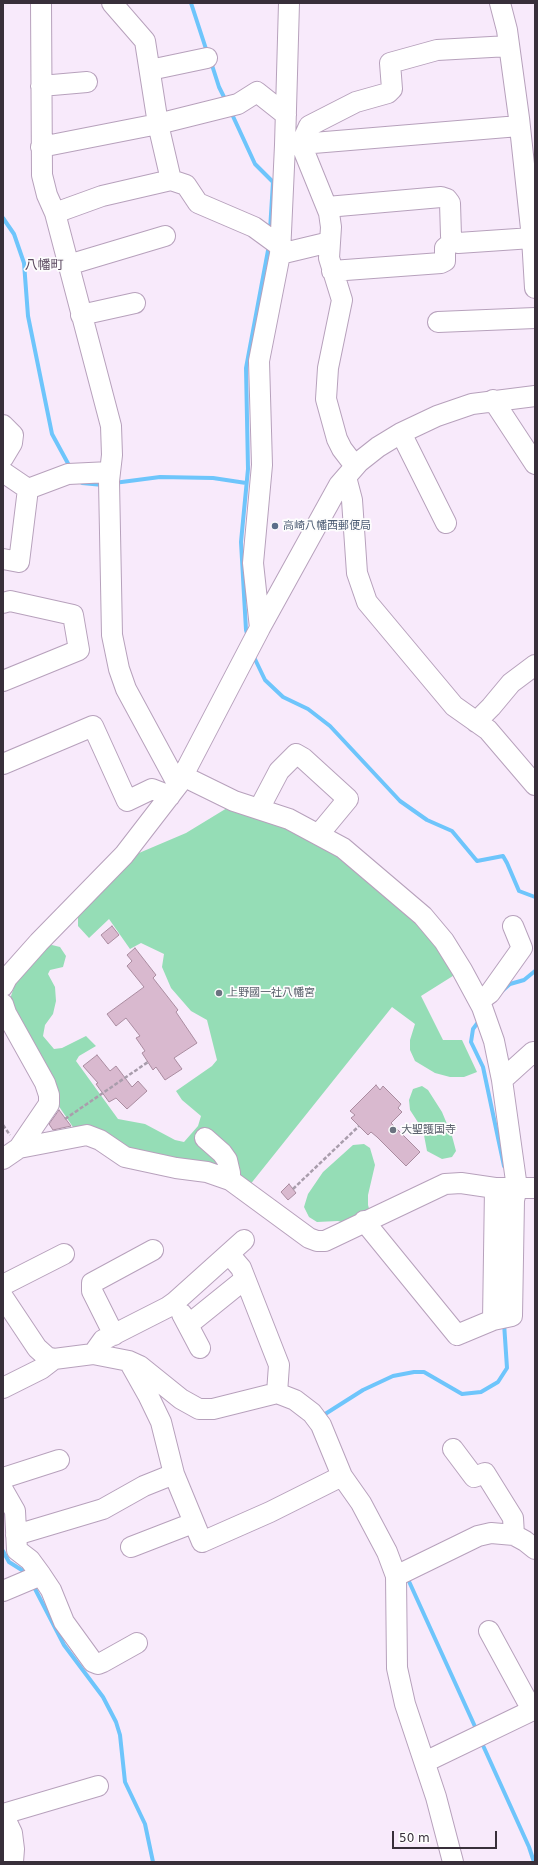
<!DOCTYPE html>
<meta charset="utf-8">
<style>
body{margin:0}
#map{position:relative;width:538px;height:1865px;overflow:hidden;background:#f8eafb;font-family:"DejaVu Sans",sans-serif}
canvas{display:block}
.frame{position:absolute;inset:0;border:4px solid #382f3a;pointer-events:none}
.scale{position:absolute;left:392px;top:1831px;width:105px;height:18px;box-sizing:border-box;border:2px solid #382f3a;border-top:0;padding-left:5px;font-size:12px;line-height:14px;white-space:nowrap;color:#382f3a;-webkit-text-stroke:3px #fdfdfd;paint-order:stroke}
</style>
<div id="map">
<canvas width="538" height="1865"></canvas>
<div class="frame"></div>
<div class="scale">50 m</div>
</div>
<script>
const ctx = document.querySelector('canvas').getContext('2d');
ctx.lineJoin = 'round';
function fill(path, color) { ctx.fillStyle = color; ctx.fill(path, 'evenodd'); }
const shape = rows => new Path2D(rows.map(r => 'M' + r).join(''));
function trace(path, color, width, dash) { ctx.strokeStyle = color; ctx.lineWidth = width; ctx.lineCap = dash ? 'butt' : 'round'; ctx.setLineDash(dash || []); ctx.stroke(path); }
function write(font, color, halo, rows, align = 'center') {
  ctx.font = font + ' "DejaVu Sans","Noto Sans JP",sans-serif'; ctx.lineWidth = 3.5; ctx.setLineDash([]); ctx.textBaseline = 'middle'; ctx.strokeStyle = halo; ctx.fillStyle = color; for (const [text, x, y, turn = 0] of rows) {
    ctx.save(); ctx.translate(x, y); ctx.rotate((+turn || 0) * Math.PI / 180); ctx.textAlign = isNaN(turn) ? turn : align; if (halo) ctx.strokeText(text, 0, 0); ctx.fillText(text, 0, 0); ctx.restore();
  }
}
fill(shape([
 [232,805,315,839,419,920,456,974,421,996,443,1040,462,1040,477,1072,464,1077,450,1077,435,1073,415,1061,410,1050,410,1040,415,1024,392,1007,249,1186,150,1158,75,1130,58,1105,10,999,15,984,43,947,52,945,60,947,66,956,63,967,50,970,48,974,55,987,56,1001,53,1014,45,1025,43,1036,54,1049,62,1048,86,1036,96,1046,79,1056,76,1061,118,1119,145,1124,175,1140,184,1142,198,1126,201,1116,182,1100,176,1091,212,1066,217,1060,207,1020,191,1011,171,988,162,967,164,954,141,943,130,949,109,919,89,938,78,926,78,912,139,853,186,833],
 [422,1086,428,1090,442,1112,452,1136,456,1151,452,1157,442,1159,427,1151,423,1130,410,1110,409,1100,413,1089],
 [364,1144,370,1148,375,1165,368,1195,368,1205,370,1212,347,1224,338,1221,317,1222,309,1217,304,1207,308,1194,323,1172,353,1145]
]), '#95ddb6');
trace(shape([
 [191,3,207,52],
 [211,62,219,87,226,101],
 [231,112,255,164,273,182,270,230],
 [3,218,14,234,24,263,28,316,52,434,71,469],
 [82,483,103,485],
 [114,483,160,477,213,478,246,483],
 [248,637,246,630,241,542,248,469,246,368,269,245],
 [253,655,265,680,283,697,308,709,330,726,400,801,427,820,452,831,477,861,503,856,507,863,519,891,535,897],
 [502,991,510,984,524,980,535,971],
 [479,1021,473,1029,471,1042,483,1067,504,1166],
 [322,1416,363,1390,393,1376,414,1372,424,1372,462,1394,481,1392,498,1382,507,1368,504,1323],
 [3,1551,9,1562,25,1572,27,1575],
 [407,1577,477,1731],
 [33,1585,64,1645,103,1697,116,1722,120,1735,125,1782,145,1824,153,1862],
 [481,1741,529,1847,534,1862],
 [3,1848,4,1860]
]), '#6ec5fb', 4);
const building = shape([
 [112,926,119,935,108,944,101,935,112,926],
 [135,948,156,975,153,978,178,1010,176,1012,197,1043,174,1058,182,1069,165,1080,156,1067,153,1070,142,1053,145,1051,136,1038,140,1036,126,1018,116,1026,107,1014,144,987,127,966,132,961,127,955,135,948],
 [97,1055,110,1071,116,1066,132,1087,138,1081,147,1091,127,1109,116,1098,109,1102,96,1084,98,1083,83,1066,97,1055],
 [376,1085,380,1090,383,1086,401,1104,398,1108,402,1112,391,1123,420,1152,406,1166,377,1137,371,1132,368,1135,351,1118,355,1115,350,1111,376,1085],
 [59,1110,71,1126,53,1130,49,1124,59,1110],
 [289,1184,296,1193,288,1200,281,1192,289,1184]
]);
fill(building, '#d9b9cf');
trace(building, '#aa8ca0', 1);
const minor = shape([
 [41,3,42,175,47,195,55,213,111,426,112,455,109,481,112,635,119,669,126,689,178,785],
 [500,3,507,30,519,118,532,238,535,288],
 [150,70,207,58],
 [41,86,87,82],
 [289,145,519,126],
 [41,147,158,124,238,104,257,92,286,115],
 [171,180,186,185,198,203,254,227,280,246],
 [327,207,441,197,447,199,450,203,451,236,453,241,458,243,532,238],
 [55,213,102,196,171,180,158,124,145,41,112,3],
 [280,254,330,242],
 [68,265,165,236],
 [332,271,441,263,445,261,445,248,453,241],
 [81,315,135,303],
 [438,322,535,318],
 [493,400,535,464],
 [3,425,13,435,12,443,3,458],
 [401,433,446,523],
 [355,466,342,449,337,439,326,399,328,368,342,300,329,258,331,227,329,213,301,144,309,126,356,102,388,93,392,89,390,63,437,50,509,46],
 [3,472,28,489,68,474,110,472],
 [346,477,352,500,357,573,367,602,454,706,488,730,535,785],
 [3,559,19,562,28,489],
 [3,603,10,601,73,615,79,650,3,681],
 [260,628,253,563,262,465,259,361,280,254,285,145,289,3],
 [476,722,491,707,511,683,535,665],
 [3,764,93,726,127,801,152,789,170,796],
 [183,776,234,801,289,819,343,848,423,916,444,941,462,970,482,1007,494,1041,502,1080,517,1188,514,1200,512,1316,493,1320,457,1335,364,1221],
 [259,809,279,771,296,754,303,758,348,799,319,834],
 [3,986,7,978,39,942,124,855,178,785,260,628,339,485,359,462,378,447,401,433,437,416,472,404,535,396],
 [479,1001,490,993,522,948,513,926],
 [3,1004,6,1013,45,1083,49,1095,49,1104,19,1148,3,1159],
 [502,1080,533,1052,535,1055],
 [205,1138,222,1153,227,1160,230,1173,230,1180],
 [19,1148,87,1135,100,1140,125,1157,176,1168,207,1172,230,1180,309,1238,317,1241,325,1241,445,1184,461,1183,495,1188,535,1188],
 [229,1254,241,1268,279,1365,277,1393],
 [3,1285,64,1254],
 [3,1297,37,1348,47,1357,54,1359,93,1354,129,1361,140,1366,181,1399,199,1409,213,1409,277,1393,295,1400,312,1413,321,1425,342,1476,361,1503,387,1552,396,1576,397,1668,405,1704,436,1797,453,1862],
 [182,1314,200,1348],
 [493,1320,495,1188],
 [188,1325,245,1279],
 [114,1335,92,1291,92,1283,153,1250],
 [93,1354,103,1340,168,1307,175,1302,244,1240],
 [130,1363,148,1395,161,1422,174,1474,202,1542,270,1512,342,1476],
 [3,1388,41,1369,54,1359],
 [453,1449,474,1477,485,1473,513,1518,514,1535],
 [3,1478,59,1460],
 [3,1490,15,1511,17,1550,30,1560,41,1575,51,1590,64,1622,93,1662,98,1664,103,1662,137,1643],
 [16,1535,103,1509,144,1486,174,1474],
 [131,1547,193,1523],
 [396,1576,478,1536,491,1533,514,1535,525,1541,535,1549],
 [3,1591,41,1575],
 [489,1631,532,1710],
 [425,1762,535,1709],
 [3,1814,98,1786],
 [3,1814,12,1833,14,1849,13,1862]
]);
trace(minor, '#b7a1bc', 22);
trace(shape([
 [65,1119,148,1062],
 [3,1125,10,1135],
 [293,1189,359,1126]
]), '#a99dac', 2.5, [4, 2]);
trace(minor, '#fff', 20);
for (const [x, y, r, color] of [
 [275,526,4,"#5c6f8a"],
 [219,993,4,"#6b7280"],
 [393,1130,4,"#6b7280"]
]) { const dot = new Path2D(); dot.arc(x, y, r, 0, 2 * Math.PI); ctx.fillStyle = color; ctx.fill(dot); trace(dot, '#fdfdfd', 1.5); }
write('11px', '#4e5e75', '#fdfdfd', [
 ["高崎八幡西郵便局",283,526]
], 'left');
write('11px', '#5b616d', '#fdfdfd', [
 ["上野國一社八幡宮",227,993],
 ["大聖護国寺",401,1130]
], 'left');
write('13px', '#5b4860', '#fdfdfd', [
 ["八幡町",44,266]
]);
</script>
